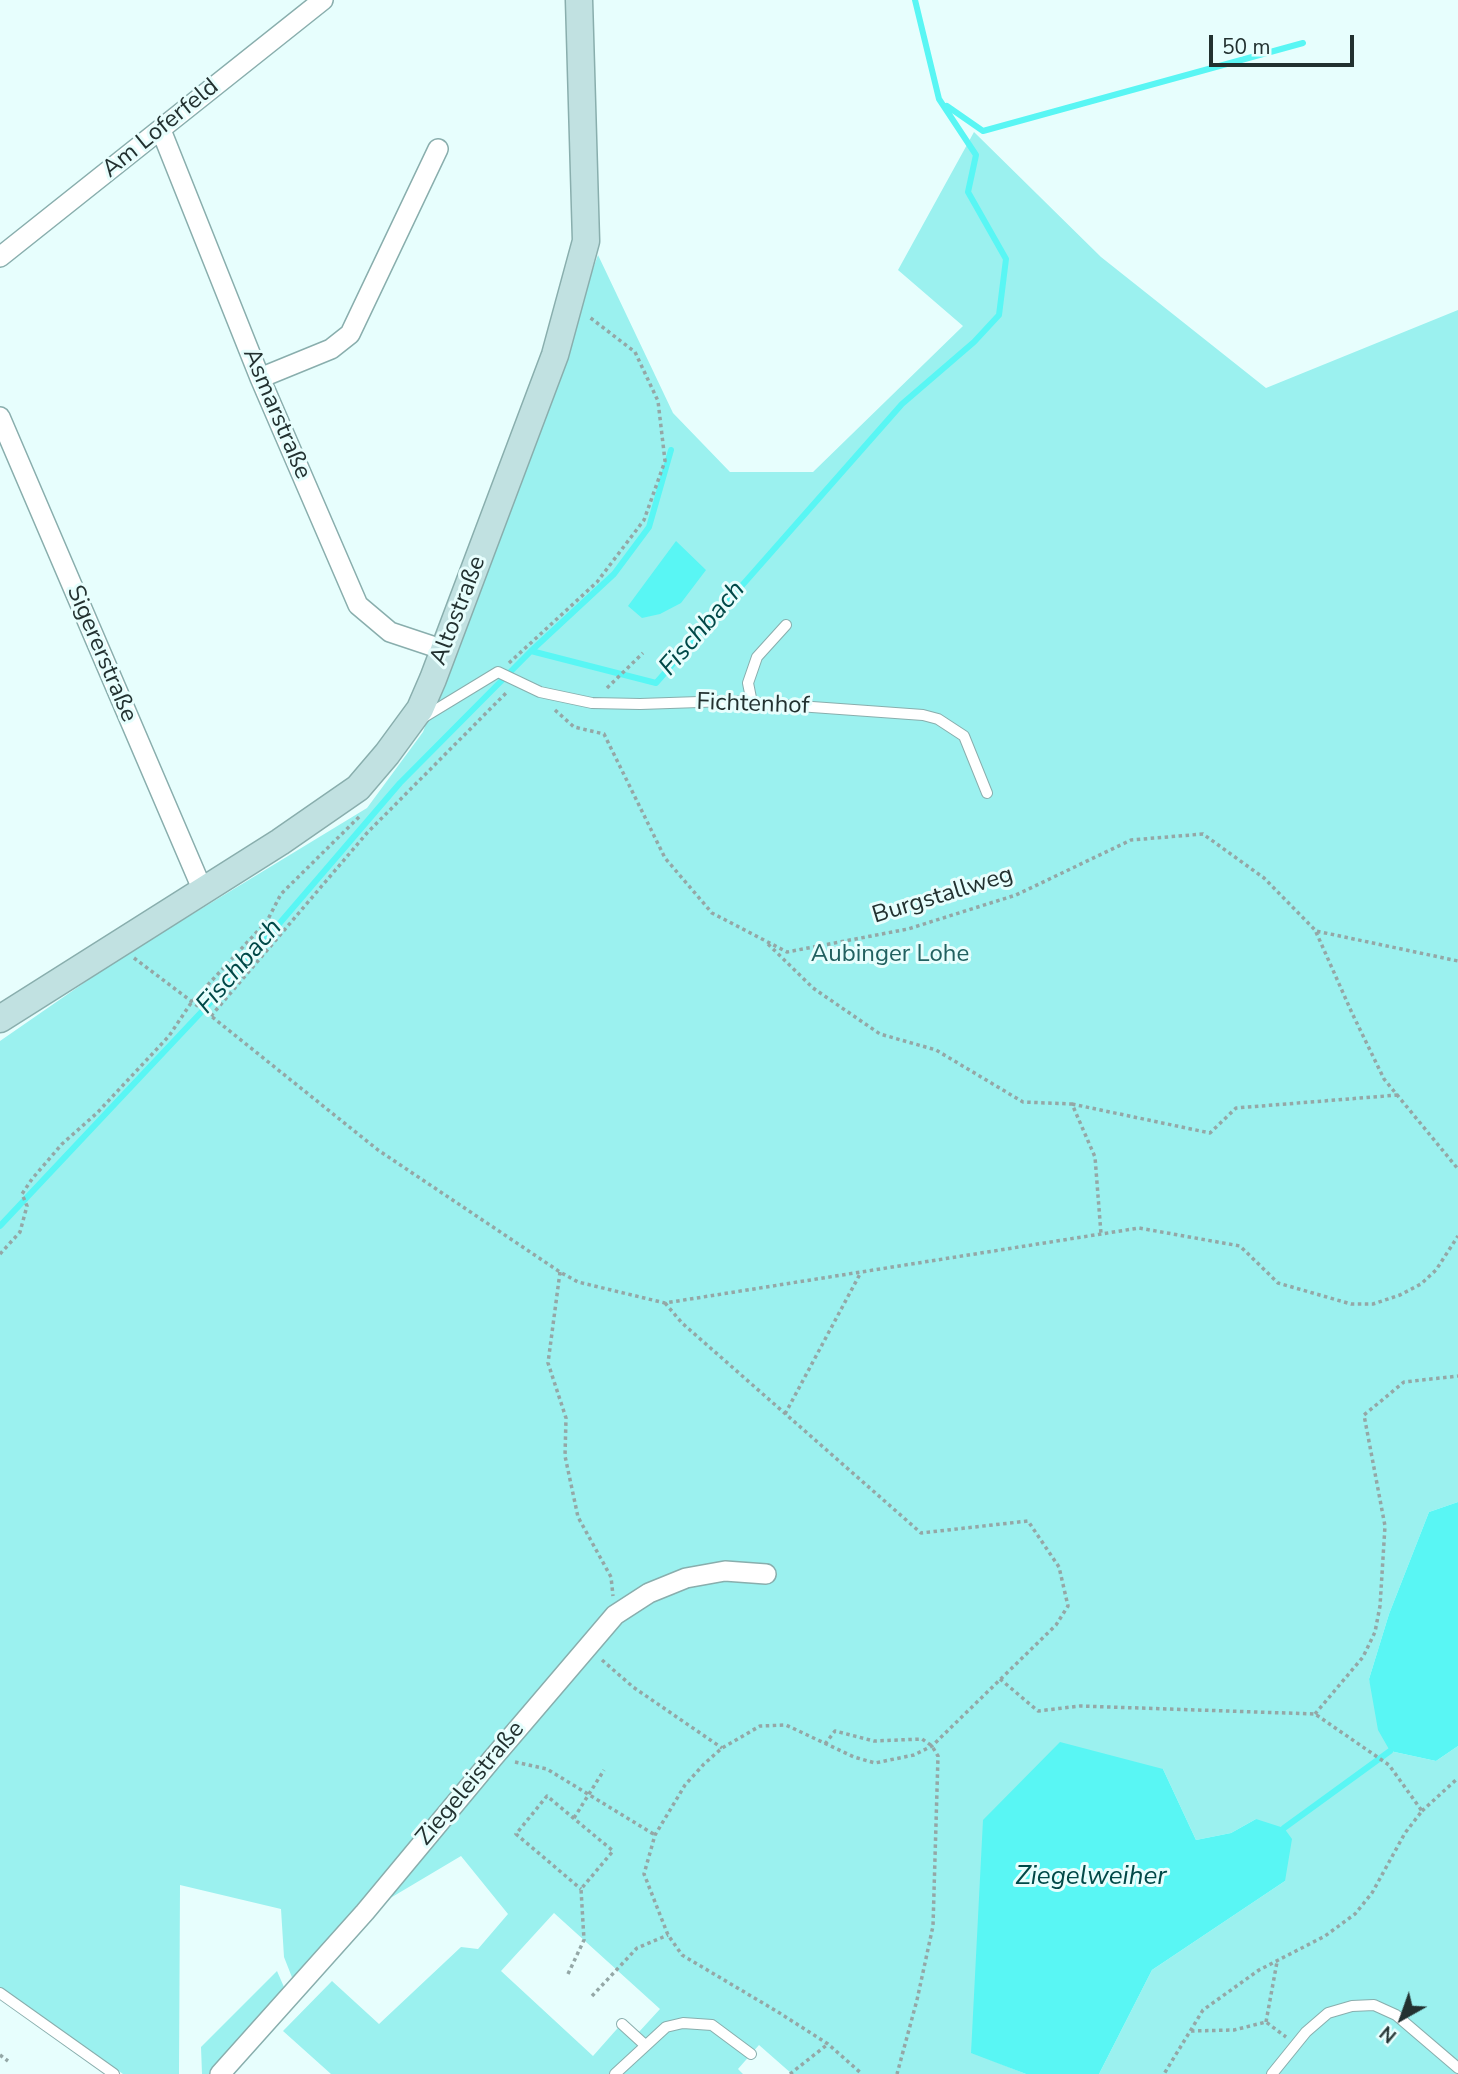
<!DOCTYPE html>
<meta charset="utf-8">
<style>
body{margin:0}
#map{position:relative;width:1458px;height:2074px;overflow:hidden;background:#e7fefd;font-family:"Nunito Sans",sans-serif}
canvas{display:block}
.north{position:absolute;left:1367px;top:1983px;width:70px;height:70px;-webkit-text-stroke:5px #e7fefd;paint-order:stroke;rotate:220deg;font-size:19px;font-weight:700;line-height:28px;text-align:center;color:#223130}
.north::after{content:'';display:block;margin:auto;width:24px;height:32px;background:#223130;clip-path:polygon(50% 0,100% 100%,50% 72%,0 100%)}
.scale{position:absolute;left:1209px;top:35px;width:145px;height:32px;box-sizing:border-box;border:4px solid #223130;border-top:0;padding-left:9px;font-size:21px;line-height:24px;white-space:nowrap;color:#223130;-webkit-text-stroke:5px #e7fefd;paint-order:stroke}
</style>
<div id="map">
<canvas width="1458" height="2074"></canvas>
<div class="north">N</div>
<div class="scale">50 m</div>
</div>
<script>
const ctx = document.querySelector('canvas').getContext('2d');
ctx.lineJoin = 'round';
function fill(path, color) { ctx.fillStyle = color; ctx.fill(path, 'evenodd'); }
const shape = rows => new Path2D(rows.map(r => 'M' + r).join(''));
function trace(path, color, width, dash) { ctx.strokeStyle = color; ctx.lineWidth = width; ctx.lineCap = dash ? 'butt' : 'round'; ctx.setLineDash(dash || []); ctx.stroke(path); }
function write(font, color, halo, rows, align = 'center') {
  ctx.font = font + ' "Nunito Sans",sans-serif'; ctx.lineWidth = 6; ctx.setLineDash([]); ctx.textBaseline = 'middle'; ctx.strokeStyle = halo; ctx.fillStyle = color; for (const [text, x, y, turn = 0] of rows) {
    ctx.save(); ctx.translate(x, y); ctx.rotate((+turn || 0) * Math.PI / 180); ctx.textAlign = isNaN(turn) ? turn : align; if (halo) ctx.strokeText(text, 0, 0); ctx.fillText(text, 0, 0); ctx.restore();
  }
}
fill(shape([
 [974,132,1101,257,1266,388,1458,310,1458,1502,1429,1512,1389,1614,1369,1679,1390,1751,1436,1761,1458,1746,1458,2074,1099,2074,1152,1970,1285,1881,1256,1819,1231,1833,1196,1840,1163,1769,971,2052,1026,2074,792,2074,759,2045,738,2069,743,2074,331,2074,283,2031,332,1981,379,2024,461,1947,478,1949,508,1914,461,1856,387,1900,295,1985,284,1957,281,1909,180,1885,179,2074,123,2074,0,1987,0,1041,117,960,367,808,423,732,598,255,673,413,730,472,813,472,963,326,898,270],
 [554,1913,660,2009,638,2033,624,2021,593,2056,501,1971],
 [277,1971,287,1994,212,2074,202,2074,201,2047]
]), '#9bf1ef');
fill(shape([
 [676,541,706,570,681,603,660,614,642,618,628,606],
 [1458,1502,1458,1746,1436,1761,1390,1751,1378,1730,1369,1679,1389,1614,1429,1512],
 [1060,1742,1163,1769,1196,1840,1231,1833,1256,1819,1284,1828,1292,1839,1285,1881,1152,1970,1099,2074,1026,2074,971,2053,983,1820]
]), '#59f6f4');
trace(shape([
 [947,106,983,131,1303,43],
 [531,651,614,574,649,527,671,450],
 [0,1226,224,988,400,783,531,651,656,683,902,404,974,342,999,315,1006,259,968,192,976,155,939,99,915,0],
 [1284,1828,1390,1751]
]), '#59f6f4', 6);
const lane = shape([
 [752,703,748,683,757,657,786,625],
 [424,717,498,672,540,692,592,703,640,704,729,701,923,715,938,719,964,736,987,793],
 [0,1993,114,2074],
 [622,2024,645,2045],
 [615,2074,666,2027,683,2023,712,2025,751,2054],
 [1272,2074,1306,2032,1328,2013,1352,2006,1374,2005,1396,2015,1458,2068]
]);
const street = shape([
 [161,130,260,378,358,605,390,632,444,650],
 [0,257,323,0],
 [260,378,331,349,350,334,438,149],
 [0,417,203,891],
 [220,2074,365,1912,493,1758,615,1615,649,1593,686,1578,725,1571,766,1574]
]);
const secondary = shape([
 [0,1019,280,842,358,788,387,754,420,709,433,679,555,355,586,241,579,0]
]);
trace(lane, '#89aead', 12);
trace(street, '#89aead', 22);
trace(secondary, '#89aead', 29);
trace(shape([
 [509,663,597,582,644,520,665,461,658,401,635,352,588,316],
 [607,688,643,653],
 [555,710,574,727,604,734,665,858,712,913,787,952,908,929,1016,895,1131,840,1203,834,1264,878,1316,931,1458,961],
 [1316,932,1352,1013,1384,1079,1458,1169],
 [768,944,813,988,880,1034,936,1050,1023,1102,1072,1104,1095,1157,1101,1234],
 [134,958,211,1016,378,1150,560,1272,578,1282,665,1303,1139,1228,1240,1246,1278,1283,1351,1304,1373,1304,1400,1295,1421,1284,1436,1270,1458,1236],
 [211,1016,367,833,508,691],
 [1072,1104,1210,1133,1236,1108,1398,1095],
 [0,1254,20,1232,27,1206,22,1194,32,1179,62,1144,97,1113,169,1036,191,1003,267,921,281,894,360,816],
 [560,1272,548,1363,566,1418,565,1456,578,1517,611,1577,613,1596],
 [665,1303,682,1323,921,1533,1028,1521,1059,1567,1068,1606,1056,1625,932,1746,914,1755,875,1763,854,1757,786,1725,760,1726,722,1748,704,1764,685,1785,655,1835,644,1874,668,1935,682,1955,778,2012,828,2044,862,2074],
 [785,1414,860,1274],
 [602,1660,633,1687,722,1748],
 [1000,1679,1038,1711,1080,1706,1315,1714,1389,1765,1422,1811,1405,1833,1372,1893,1355,1914,1325,1936,1259,1970,1203,2010,1164,2074],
 [1315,1714,1363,1657,1375,1632,1380,1606,1385,1526,1364,1415,1404,1382,1458,1376],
 [825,1744,835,1731,874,1741,922,1739,932,1746,938,1756,933,1926,917,2000,897,2074],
 [515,1762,547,1769,655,1835],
 [1422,1811,1458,1778],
 [574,1818,604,1770],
 [568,1974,584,1940,581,1889,613,1851,547,1796,516,1834,581,1889],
 [592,1996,637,1948,668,1935],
 [1266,2022,1277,1962],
 [1191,2031,1234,2030,1266,2022,1286,2037],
 [0,2055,8,2061],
 [790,2074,828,2044]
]), '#94a7a6', 3.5, [3.5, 3.5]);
trace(lane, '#fff', 10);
trace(street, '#fff', 19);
trace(secondary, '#c1e1e1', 26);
write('24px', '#223130', '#e7fefd', [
 ["Am Loferfeld",161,129,-39],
 ["Asmarstraße",276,414,67],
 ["Altostraße",459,611,-69],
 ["Sigererstraße",101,654,67],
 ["Fichtenhof",753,705,2],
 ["Burgstallweg",943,896,-17],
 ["Ziegeleistraße",471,1784,-50]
]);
write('24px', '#216160', '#e7fefd', [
 ["Aubinger Lohe",890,955]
]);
write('italic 26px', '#004948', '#e7fefd', [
 ["Fischbach",703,629,-49],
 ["Fischbach",240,967,-49],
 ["Ziegelweiher",1091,1878]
]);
</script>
